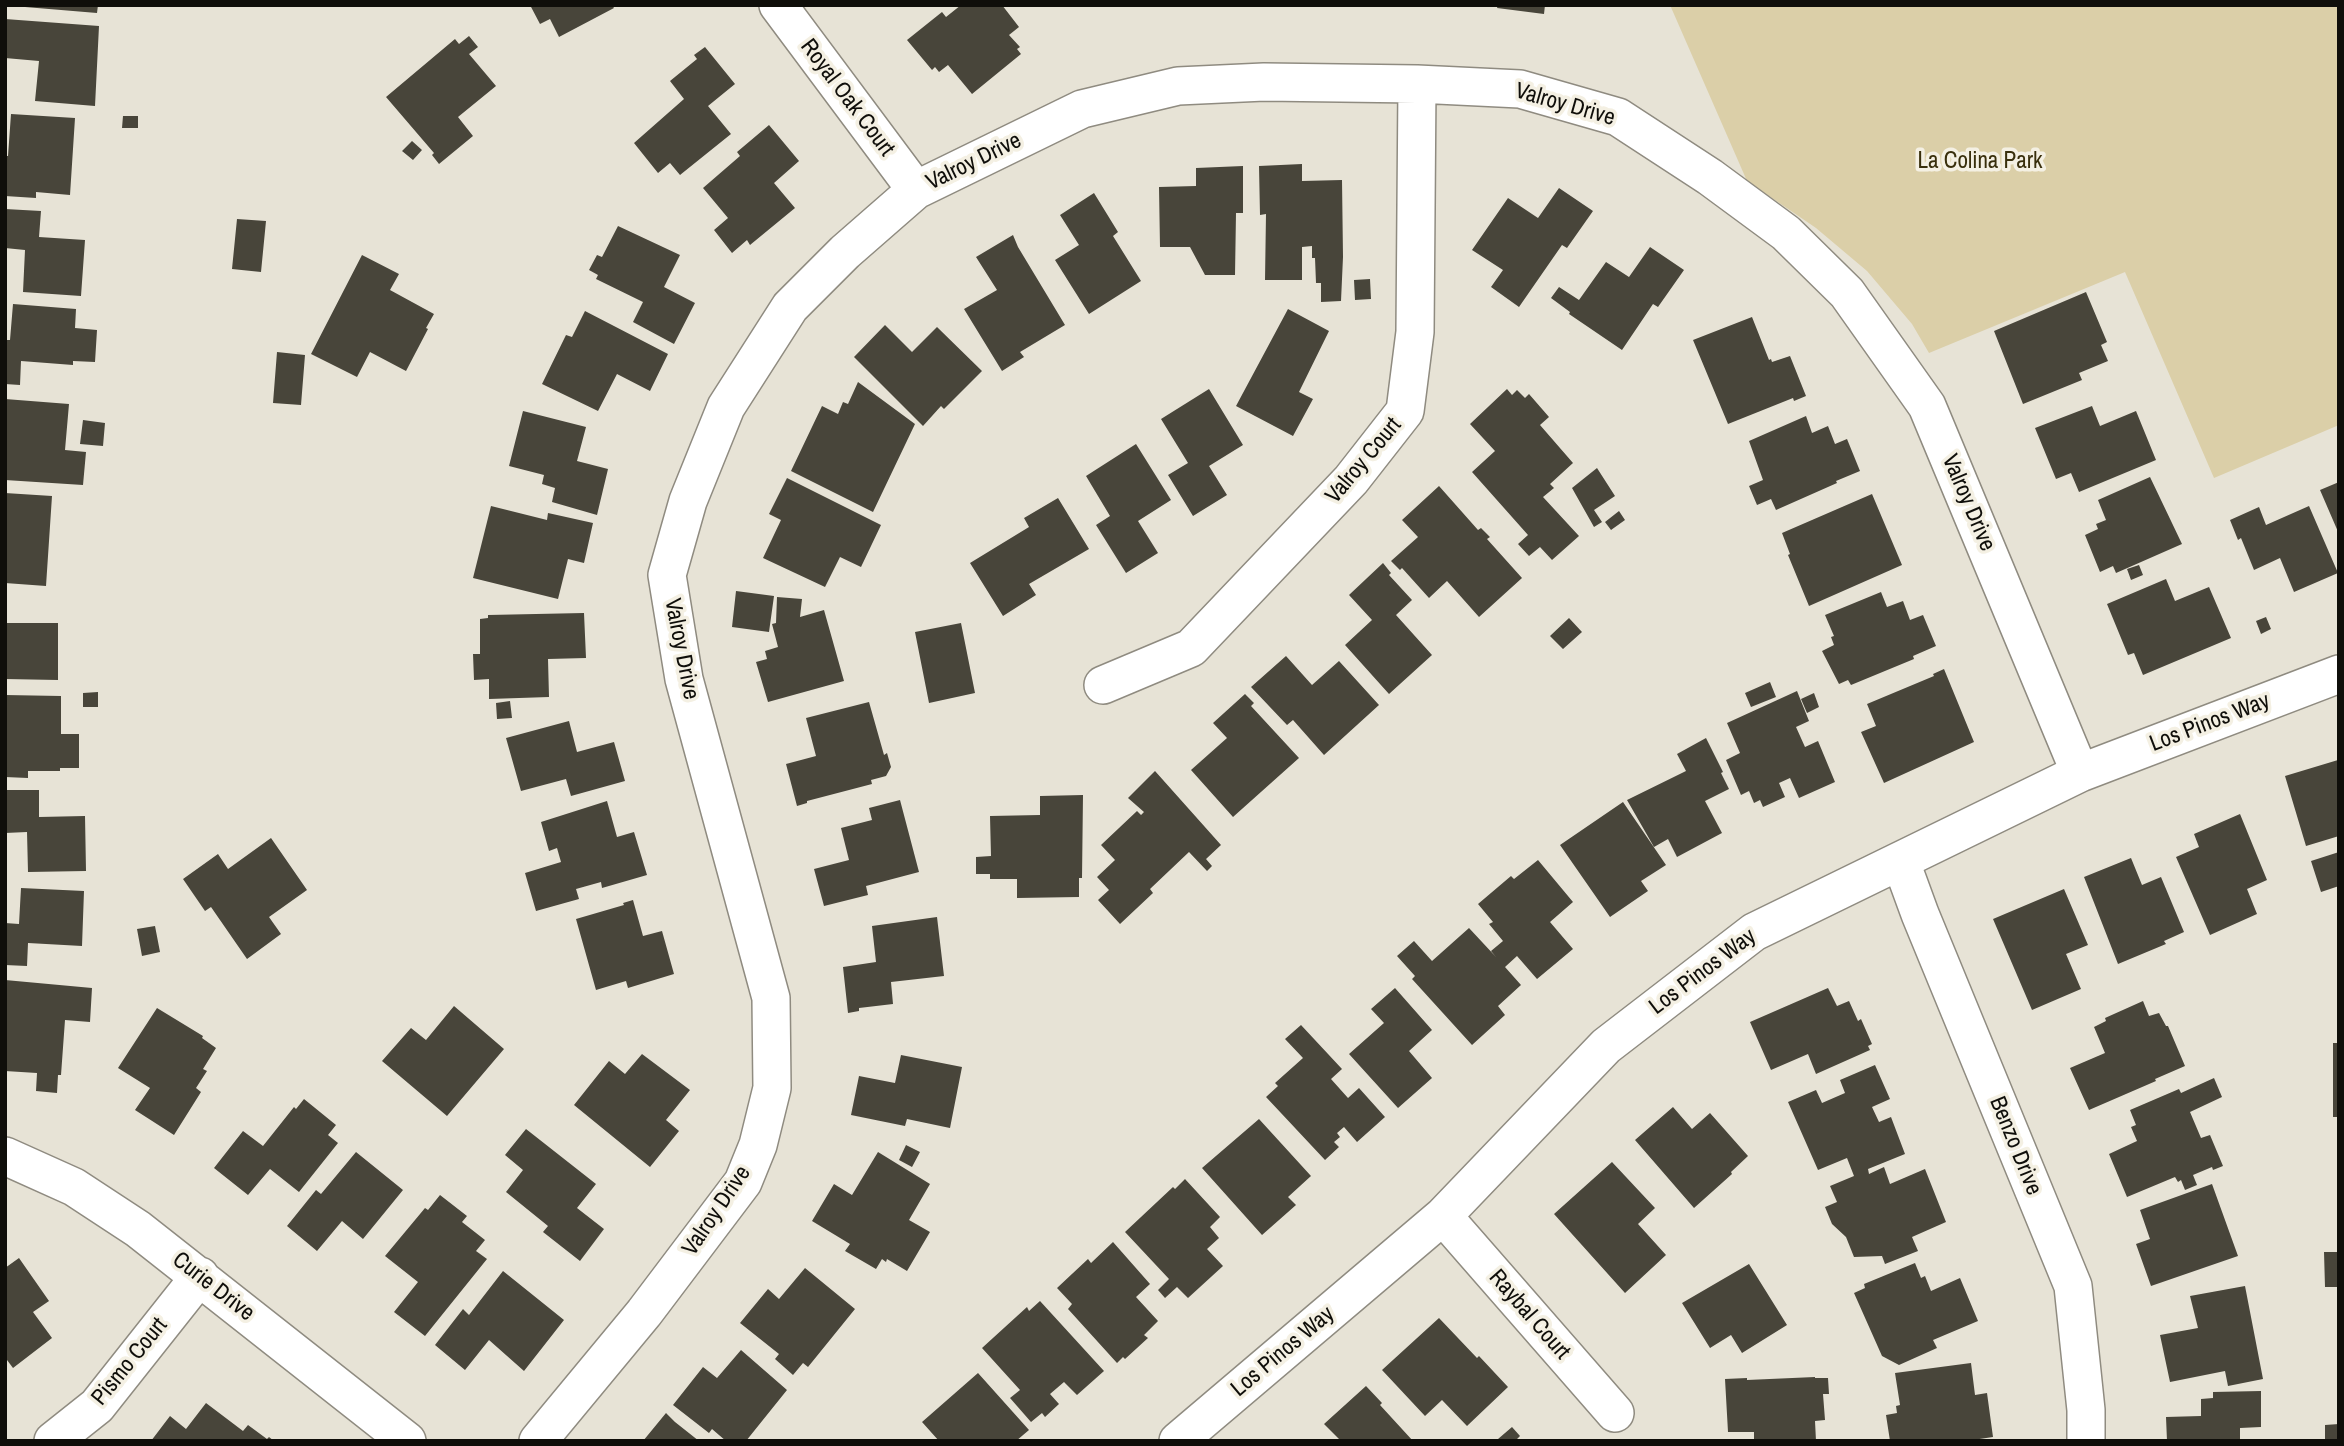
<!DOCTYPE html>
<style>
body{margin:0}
#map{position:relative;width:2344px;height:1446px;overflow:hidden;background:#e7e3d6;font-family:"Archivo Narrow",sans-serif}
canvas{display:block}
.frame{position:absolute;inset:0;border:7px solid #0f0e0a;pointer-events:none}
</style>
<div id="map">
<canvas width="2344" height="1446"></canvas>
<div class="frame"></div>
</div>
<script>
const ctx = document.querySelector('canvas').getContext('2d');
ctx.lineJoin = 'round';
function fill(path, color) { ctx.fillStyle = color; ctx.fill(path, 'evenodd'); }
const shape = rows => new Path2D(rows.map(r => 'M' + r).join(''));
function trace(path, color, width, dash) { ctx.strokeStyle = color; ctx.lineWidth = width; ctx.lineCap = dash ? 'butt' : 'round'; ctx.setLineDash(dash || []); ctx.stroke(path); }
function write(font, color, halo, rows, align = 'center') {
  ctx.font = font + ' "Archivo Narrow",sans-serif'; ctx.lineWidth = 7; ctx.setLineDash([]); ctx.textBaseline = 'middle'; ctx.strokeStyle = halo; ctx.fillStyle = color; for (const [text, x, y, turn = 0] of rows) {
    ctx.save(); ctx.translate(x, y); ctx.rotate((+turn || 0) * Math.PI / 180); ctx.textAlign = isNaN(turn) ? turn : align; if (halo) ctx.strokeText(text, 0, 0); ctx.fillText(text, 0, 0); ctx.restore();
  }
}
fill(shape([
 [1670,5,2339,5,2339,425,2214,478,2125,272,1929,353,1912,324,1867,271,1816,228,1747,181]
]), '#dbcfa8');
fill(shape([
 [25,5,98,5,97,13,25,7],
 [530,5,612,5,614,8,559,37,550,19,540,24],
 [961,5,1002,5,1019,27,1009,35,1020,47,1017,49,1021,54,972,94,948,65,939,72,935,67,932,70,907,40,942,12,946,17],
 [1498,5,1545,5,1544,14,1497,8],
 [5,19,99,26,95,106,35,101,39,61,5,58],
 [469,36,478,47,469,54,496,86,458,117,473,136,439,164,432,155,434,153,386,97,455,39,459,44],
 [705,47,735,84,708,106,731,134,680,175,670,163,658,173,634,143,684,99,670,81,697,59,694,55],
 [11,114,75,118,70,195,36,192,36,198,5,196,5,156,8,156],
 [123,116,138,116,138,128,122,128],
 [769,125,799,161,774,183,795,208,750,245,747,240,732,253,714,230,728,218,703,188,740,156,737,152],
 [412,141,422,150,413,160,402,151],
 [1302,164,1302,181,1342,180,1343,257,1341,301,1321,302,1321,283,1316,283,1315,258,1312,258,1312,246,1302,247,1302,280,1265,280,1266,214,1260,215,1259,166],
 [1243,166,1243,213,1236,213,1235,275,1205,275,1190,247,1160,247,1159,187,1196,186,1196,168],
 [1559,188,1593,211,1567,248,1562,245,1519,307,1491,287,1503,270,1472,250,1508,198,1538,218],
 [1094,193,1118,232,1113,236,1141,281,1089,314,1055,260,1079,245,1060,215],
 [5,209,41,211,39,237,85,240,81,296,23,292,25,250,5,248],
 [237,219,266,221,261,272,232,269],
 [618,226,680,255,664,287,695,303,674,344,633,322,643,302,596,279,598,275,589,270,597,255,602,257],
 [1013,235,1018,247,1065,325,1020,352,1024,357,1002,371,964,309,997,290,976,257],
 [1650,247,1684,270,1658,307,1653,304,1622,350,1569,314,1570,312,1551,298,1559,287,1579,300,1606,262,1629,277],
 [362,255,399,274,390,290,434,314,426,328,428,329,406,371,370,352,357,377,311,354],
 [1370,279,1371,299,1355,300,1354,280],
 [2086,292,2107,342,2101,345,2108,361,2079,373,2082,380,2023,404,1994,331],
 [13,304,76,309,75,328,97,330,95,362,73,361,73,365,21,361,20,385,5,384,5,340,10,340],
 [1288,309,1329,331,1299,392,1313,399,1293,436,1236,406],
 [585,311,668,354,650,391,617,374,598,411,542,384,566,335,572,337],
 [1752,317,1769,360,1771,359,1772,362,1790,356,1806,396,1794,401,1793,398,1728,424,1693,340],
 [885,325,912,352,937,327,982,371,944,409,941,406,923,426,854,357],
 [277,352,305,355,301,405,273,403],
 [858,382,915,424,873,512,791,471,822,406,838,414,843,402,848,404],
 [1209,389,1243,445,1209,466,1227,495,1193,516,1168,475,1188,463,1161,419],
 [1507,389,1512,395,1517,390,1525,398,1529,394,1549,417,1540,425,1573,463,1550,484,1554,488,1543,497,1579,536,1552,560,1540,547,1529,556,1518,544,1528,535,1472,472,1495,451,1470,424],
 [5,399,69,404,65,450,86,452,83,485,5,480],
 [2092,406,2100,426,2136,411,2156,460,2079,492,2071,473,2056,479,2035,428],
 [523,411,586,427,577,461,608,469,597,515,552,502,555,488,542,484,544,475,509,466],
 [1806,416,1812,433,1828,426,1835,444,1847,439,1860,471,1836,481,1837,483,1776,510,1771,499,1757,505,1749,486,1763,480,1749,441],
 [83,420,105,423,103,446,80,444],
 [1136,444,1171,500,1138,521,1158,553,1126,573,1096,525,1110,516,1086,476],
 [1597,468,1615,496,1594,510,1602,522,1594,527,1572,488],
 [2150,477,2182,544,2116,573,2113,566,2100,572,2085,535,2098,529,2096,524,2106,520,2098,500],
 [787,478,881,525,861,567,840,557,825,587,763,558,781,520,769,514],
 [2339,482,2339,534,2320,490],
 [1439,486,1478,530,1481,528,1490,537,1487,539,1522,578,1479,617,1447,581,1429,598,1402,568,1400,570,1391,561,1418,537,1402,520],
 [5,493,52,496,46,586,5,583],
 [1872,494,1902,565,1809,606,1788,555,1790,554,1782,533],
 [1058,498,1089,549,1029,584,1036,595,1003,616,970,563,1029,527,1024,518],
 [491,506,547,520,548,513,593,523,584,563,568,559,558,599,473,578],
 [2309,506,2338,573,2294,592,2280,558,2254,570,2241,538,2238,540,2230,520,2259,507,2266,525],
 [1619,511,1625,520,1611,530,1605,522],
 [1383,563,1391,573,1389,575,1412,600,1396,615,1432,655,1389,694,1345,645,1372,620,1349,595],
 [2139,565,2143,575,2131,580,2127,569],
 [2166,579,2175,601,2209,587,2231,638,2143,675,2134,653,2128,655,2107,604],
 [736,591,774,596,769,632,732,627],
 [1881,592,1887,607,1903,601,1910,620,1923,615,1936,646,1913,656,1914,659,1851,685,1848,680,1839,684,1822,651,1834,645,1831,637,1834,636,1825,615],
 [777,597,802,599,800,617,824,610,844,681,768,702,756,662,767,659,765,651,778,647,772,624,776,623],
 [584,613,586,658,548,659,549,697,489,699,489,679,474,680,473,654,480,654,480,619,488,618,488,615],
 [2266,617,2271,629,2261,634,2256,621],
 [1569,618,1582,632,1563,649,1550,636],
 [5,623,58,623,58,680,5,679],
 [961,623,975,693,929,703,915,632],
 [1286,656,1312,685,1339,661,1379,705,1324,755,1293,720,1287,725,1251,687],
 [1944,669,1974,742,1884,783,1861,732,1876,726,1867,704,1934,676,1933,674],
 [1770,682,1776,697,1751,707,1745,693],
 [1797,691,1809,721,1796,727,1805,747,1818,741,1835,782,1799,798,1790,778,1779,783,1785,797,1763,807,1760,800,1754,803,1749,791,1741,795,1726,760,1740,753,1727,723],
 [98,692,98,707,83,707,83,693],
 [1814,693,1819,707,1807,713,1801,699],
 [1245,694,1254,703,1251,706,1299,758,1233,817,1191,770,1227,738,1213,723],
 [5,695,61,696,61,734,79,734,79,768,60,768,60,771,28,771,28,778,5,777],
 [510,701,512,718,497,719,496,703],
 [869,702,884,755,887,753,891,767,886,776,871,780,872,784,807,801,807,803,797,806,786,764,816,756,806,718],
 [569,721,577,752,614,742,625,781,571,796,566,779,521,791,506,738],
 [1706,738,1723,772,1721,773,1729,789,1705,801,1722,833,1677,857,1668,839,1654,847,1627,800,1686,771,1677,754],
 [2338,760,2339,836,2306,846,2285,776],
 [1155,771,1221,845,1206,859,1212,866,1207,871,1189,852,1150,889,1153,893,1120,924,1098,900,1109,890,1097,877,1115,860,1101,845,1137,811,1141,815,1144,812,1128,798],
 [5,790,39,790,39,817,85,816,86,871,28,872,27,832,5,833],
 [1083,795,1082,878,1079,878,1079,897,1017,898,1017,879,990,879,990,874,976,874,976,857,991,856,990,816,1040,815,1040,796],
 [900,800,919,872,866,886,868,895,824,906,814,869,849,860,841,828,872,820,869,808],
 [607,801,617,837,634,832,647,875,602,888,601,882,576,889,579,899,536,911,525,873,561,862,557,848,549,851,541,822],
 [1623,802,1666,865,1641,881,1648,891,1610,917,1560,845],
 [2240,814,2267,880,2247,889,2257,914,2210,935,2176,857,2199,847,2194,834],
 [271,838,307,890,269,917,281,934,247,959,211,907,205,911,183,879,218,854,228,869],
 [2339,852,2339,886,2321,892,2311,861],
 [2131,858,2142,885,2161,877,2184,932,2164,941,2166,944,2118,964,2084,877],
 [1538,860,1573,902,1550,922,1573,949,1537,979,1517,956,1505,967,1521,985,1498,1006,1505,1015,1472,1045,1412,979,1415,976,1397,956,1414,941,1432,961,1469,928,1496,957,1491,951,1503,941,1489,924,1493,922,1478,904,1511,876,1514,879],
 [21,888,84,891,82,946,28,943,27,966,5,965,5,923,19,924],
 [2064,889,2088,945,2066,954,2081,989,2032,1010,1993,919],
 [633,900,643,936,662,931,674,974,628,988,626,981,596,990,576,919,624,905,623,903],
 [937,917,944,976,891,982,893,1004,859,1008,859,1011,848,1013,843,967,876,962,872,926],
 [155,926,160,952,142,956,137,929],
 [5,980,92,988,90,1022,65,1020,61,1075,58,1075,57,1093,36,1091,37,1073,5,1071],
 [1395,988,1432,1030,1409,1051,1432,1078,1398,1108,1349,1054,1384,1023,1371,1009],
 [1828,988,1837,1006,1849,1001,1858,1021,1861,1019,1872,1044,1868,1046,1870,1050,1816,1074,1808,1054,1771,1070,1750,1022],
 [2143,1001,2149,1016,2159,1013,2166,1026,2168,1026,2185,1066,2155,1079,2156,1081,2089,1110,2070,1068,2105,1053,2094,1027,2106,1021,2105,1018],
 [454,1006,504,1049,447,1116,382,1061,411,1028,426,1040],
 [157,1008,203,1036,202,1038,216,1048,203,1069,207,1071,196,1088,201,1092,174,1135,135,1110,150,1088,118,1068],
 [1301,1025,1342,1069,1331,1079,1348,1098,1359,1088,1385,1117,1357,1142,1344,1127,1337,1133,1340,1137,1334,1142,1339,1147,1325,1160,1266,1097,1278,1086,1275,1083,1303,1058,1285,1039],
 [2333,1043,2339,1043,2339,1117,2333,1117],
 [642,1054,690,1090,666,1120,679,1131,650,1167,574,1105,609,1061,625,1074],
 [901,1055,962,1067,950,1128,907,1119,905,1126,851,1115,859,1076,895,1083],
 [1875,1065,1890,1099,1872,1107,1879,1122,1891,1117,1905,1154,1868,1169,1869,1174,1884,1167,1890,1184,1925,1169,1946,1222,1912,1237,1918,1251,1885,1264,1882,1256,1854,1257,1846,1237,1832,1224,1825,1207,1837,1202,1830,1186,1854,1176,1847,1158,1818,1170,1788,1102,1816,1090,1822,1103,1845,1093,1840,1080],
 [2214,1078,2222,1097,2190,1112,2201,1138,2210,1135,2223,1166,2213,1170,2212,1167,2193,1175,2197,1185,2185,1190,2181,1180,2178,1182,2175,1177,2127,1197,2109,1154,2137,1141,2131,1127,2136,1125,2130,1110,2179,1089,2181,1093],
 [304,1099,336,1125,328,1135,338,1143,299,1192,270,1169,248,1195,214,1168,243,1131,263,1146,294,1107,296,1109],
 [1673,1107,1692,1129,1710,1113,1748,1156,1731,1172,1732,1174,1694,1208,1635,1140],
 [1259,1119,1311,1176,1288,1197,1296,1205,1262,1235,1202,1168],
 [526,1129,596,1184,577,1208,604,1229,580,1261,543,1232,548,1226,506,1192,523,1170,505,1155],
 [906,1145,920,1152,912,1167,899,1160],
 [356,1152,403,1190,363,1239,342,1221,317,1251,287,1226,316,1190,321,1194],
 [878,1152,930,1184,909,1220,930,1232,907,1271,887,1259,886,1262,882,1259,876,1269,845,1251,850,1244,812,1221,834,1184,852,1195],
 [1612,1162,1655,1208,1638,1224,1666,1255,1625,1293,1554,1214],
 [1185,1179,1220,1217,1210,1227,1219,1238,1207,1249,1223,1266,1188,1298,1177,1287,1165,1298,1158,1290,1169,1279,1125,1232,1173,1187,1175,1189],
 [2212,1184,2238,1256,2151,1286,2136,1244,2150,1239,2140,1210],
 [440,1195,467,1216,462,1222,485,1240,476,1251,487,1259,425,1336,394,1312,418,1282,385,1256,425,1208,428,1210],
 [1113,1242,1150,1284,1136,1297,1158,1321,1144,1335,1148,1338,1125,1359,1123,1357,1117,1363,1068,1309,1072,1304,1057,1288,1088,1259,1091,1263],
 [2324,1252,2339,1252,2339,1287,2325,1287],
 [19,1258,49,1301,33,1312,52,1338,13,1368,7,1360,5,1361,5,1268],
 [1915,1263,1921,1278,1925,1276,1931,1291,1960,1278,1978,1321,1933,1340,1937,1348,1899,1365,1882,1356,1854,1293,1865,1288,1864,1284],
 [1749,1264,1787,1325,1742,1353,1731,1335,1710,1348,1682,1303],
 [805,1268,855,1309,808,1367,803,1363,793,1375,775,1359,779,1354,740,1323,768,1289,779,1299],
 [503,1271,564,1320,524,1371,489,1340,465,1370,435,1345,463,1309,469,1315],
 [2245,1286,2263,1379,2228,1386,2225,1371,2170,1382,2160,1335,2198,1328,2190,1296],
 [1040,1301,1104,1371,1077,1395,1064,1382,1050,1394,1059,1404,1045,1417,1042,1413,1031,1422,1010,1398,1020,1390,982,1348,1027,1307,1029,1311],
 [1439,1318,1477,1358,1479,1356,1508,1387,1467,1426,1442,1400,1425,1416,1382,1370],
 [741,1350,787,1390,746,1441,726,1441,712,1429,709,1433,673,1405,703,1367,717,1378],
 [1971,1363,1975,1395,1987,1393,1993,1437,1966,1441,1890,1441,1886,1415,1897,1413,1896,1406,1900,1405,1895,1373],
 [978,1373,1029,1430,1016,1441,939,1441,922,1422],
 [1815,1377,1815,1378,1828,1378,1829,1394,1823,1394,1825,1420,1815,1421,1816,1441,1754,1441,1754,1432,1728,1432,1725,1379,1747,1378,1747,1380],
 [1366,1386,1382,1403,1380,1405,1413,1441,1341,1441,1324,1424],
 [2261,1391,2261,1427,2240,1428,2240,1441,2167,1441,2166,1417,2201,1416,2201,1399,2213,1398,2213,1392],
 [206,1403,243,1431,248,1425,267,1439,269,1437,274,1441,151,1441,170,1416,186,1429],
 [666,1413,675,1422,699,1441,643,1441],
 [2339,1424,2339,1441,2325,1441,2325,1425],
 [1512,1427,1520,1436,1515,1441,1500,1441,1498,1439]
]), '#48453a');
const minor = shape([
 [778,5,916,190],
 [1103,685,1191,648,1351,480,1405,411,1415,332,1417,84],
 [1901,862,1920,914,2073,1286,2086,1410,2086,1441],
 [5,1156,74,1187,138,1229,407,1441],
 [1443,1216,1615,1413],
 [53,1441,97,1406,200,1276],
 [538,1441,644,1313,743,1182,758,1145,772,1088,771,998,684,679,667,575,688,501,726,407,790,307,845,252,916,190,1082,109,1178,86,1264,82,1417,84,1520,89,1618,117,1710,177,1786,233,1847,293,1927,406,2080,773],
 [1178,1441,1443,1216,1606,1046,1754,932,2080,773,2339,674]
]);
trace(minor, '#8f8b80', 40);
trace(minor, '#fff', 37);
write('23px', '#0f0e0a', '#f4f0e3', [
 ["Royal Oak Court",847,98,53],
 ["Valroy Drive",1565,105,16],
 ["Valroy Drive",974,162,-26],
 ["Valroy Court",1364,461,-50],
 ["Valroy Drive",1968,503,67],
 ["Valroy Drive",681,649,79],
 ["Los Pinos Way",2210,723,-21],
 ["Los Pinos Way",1703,972,-37],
 ["Benzo Drive",2015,1146,68],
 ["Valroy Drive",717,1211,-56],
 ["Curie Drive",213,1287,38],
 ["Raybal Court",1529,1315,49],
 ["Los Pinos Way",1283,1352,-40],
 ["Pismo Court",130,1362,-51]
]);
write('23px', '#392f0c', '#f4f0e3', [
 ["La Colina Park",1980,162]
]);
</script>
